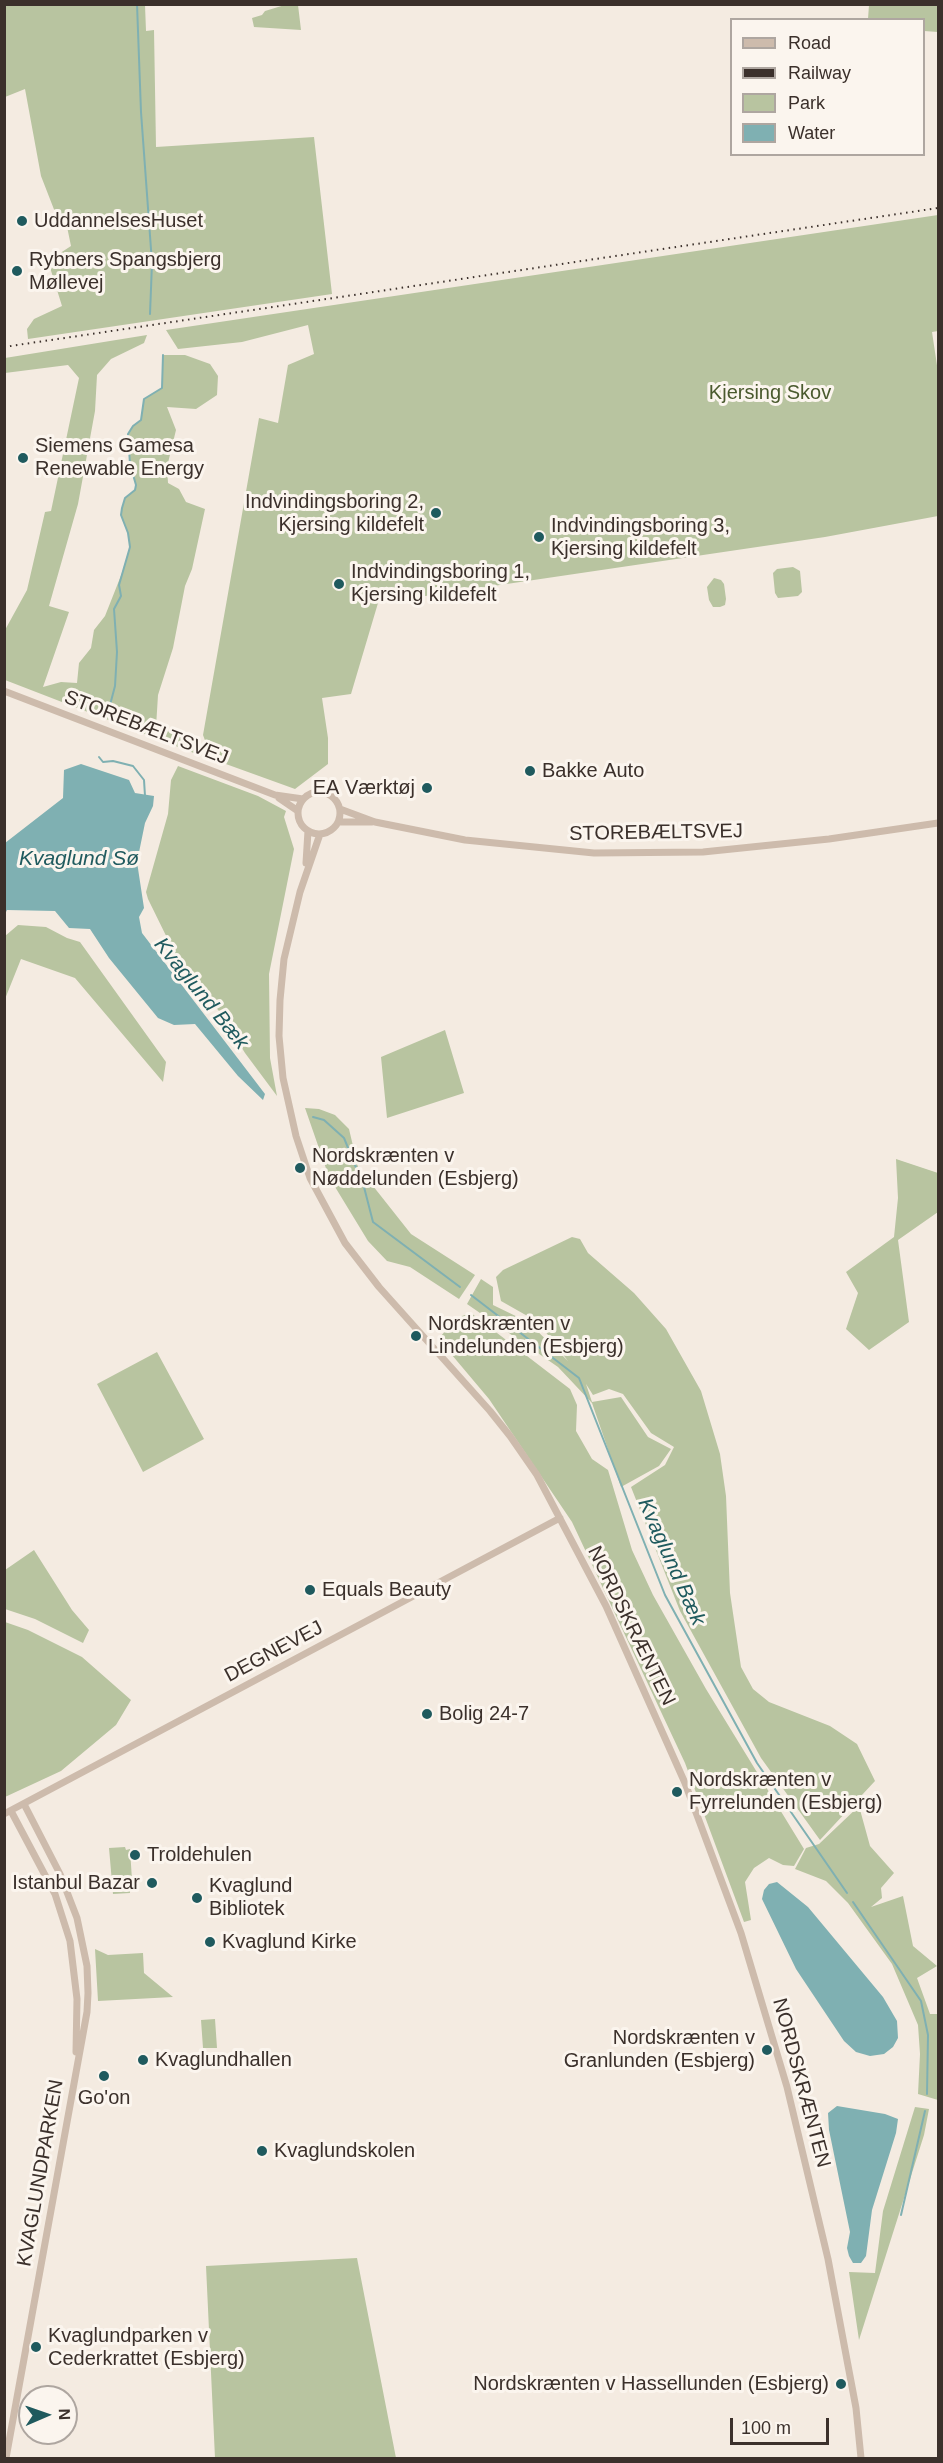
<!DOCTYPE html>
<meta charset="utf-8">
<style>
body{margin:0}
#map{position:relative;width:943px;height:2463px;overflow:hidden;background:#f4ebe1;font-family:Helvetica,sans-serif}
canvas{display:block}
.frame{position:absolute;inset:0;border:6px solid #3b302b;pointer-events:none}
.legend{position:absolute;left:730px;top:18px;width:195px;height:138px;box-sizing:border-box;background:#fbf5ee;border:2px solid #aea6a0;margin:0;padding:8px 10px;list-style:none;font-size:18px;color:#3b302b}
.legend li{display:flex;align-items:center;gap:12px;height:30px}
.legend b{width:30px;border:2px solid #aea6a0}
.north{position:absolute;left:18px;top:2385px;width:60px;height:60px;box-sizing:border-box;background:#fbf5ee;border:2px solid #aea6a0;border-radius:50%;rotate:88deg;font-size:16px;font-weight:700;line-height:24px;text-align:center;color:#3b302b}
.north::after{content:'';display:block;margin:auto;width:21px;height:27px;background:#1f5a5e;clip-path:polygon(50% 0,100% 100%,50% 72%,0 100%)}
.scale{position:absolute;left:730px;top:2418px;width:99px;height:27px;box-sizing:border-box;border:3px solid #3b302b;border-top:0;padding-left:8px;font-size:18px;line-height:21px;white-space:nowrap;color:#3b302b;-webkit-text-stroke:4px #fbf5ee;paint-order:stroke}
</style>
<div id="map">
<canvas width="943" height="2463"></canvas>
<div class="frame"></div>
<ul class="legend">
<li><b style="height:8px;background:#cdbbac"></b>Road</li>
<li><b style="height:8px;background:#3b302b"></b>Railway</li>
<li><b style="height:16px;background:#b8c4a0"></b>Park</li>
<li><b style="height:16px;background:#7fb0b2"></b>Water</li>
</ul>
<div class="north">N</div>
<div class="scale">100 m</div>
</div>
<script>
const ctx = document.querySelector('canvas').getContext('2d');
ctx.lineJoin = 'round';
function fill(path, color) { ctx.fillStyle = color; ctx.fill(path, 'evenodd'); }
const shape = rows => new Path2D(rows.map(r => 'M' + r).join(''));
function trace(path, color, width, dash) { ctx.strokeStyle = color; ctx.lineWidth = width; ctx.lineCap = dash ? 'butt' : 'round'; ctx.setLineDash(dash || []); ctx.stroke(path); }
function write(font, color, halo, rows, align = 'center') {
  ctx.font = font + ' Helvetica,sans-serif'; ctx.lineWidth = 6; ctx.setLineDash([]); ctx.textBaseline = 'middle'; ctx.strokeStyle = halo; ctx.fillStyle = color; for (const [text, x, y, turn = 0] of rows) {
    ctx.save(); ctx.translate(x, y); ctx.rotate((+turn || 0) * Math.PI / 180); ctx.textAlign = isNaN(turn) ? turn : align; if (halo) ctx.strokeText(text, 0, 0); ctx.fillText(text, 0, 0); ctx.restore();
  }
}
fill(shape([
 [5,4,145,5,146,31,154,30,156,147,314,137,332,294,28,339,27,329,34,319,62,306,48,261,71,246,65,217,55,212,41,176,25,89,5,97],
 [288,4,298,5,301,30,254,27,252,18,262,15,265,11],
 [869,5,938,5,938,32,924,31,924,20,868,19],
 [938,215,938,331,932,332,938,372,938,516,825,537,378,603,351,694,322,698,328,738,328,764,295,789,212,759,203,735,259,418,278,423,288,365,314,354,308,325,242,342,178,349,166,330],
 [147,335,144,343,111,359,97,375,95,411,78,504,49,606,69,612,43,687,61,682,77,683,79,663,91,648,94,630,105,616,122,573,130,546,128,533,121,515,122,508,125,498,135,490,136,485,130,464,128,434,133,426,141,420,144,399,162,388,163,355,185,355,210,364,218,376,217,395,196,409,167,407,176,430,167,467,168,483,179,489,186,502,205,509,192,569,185,586,173,648,158,695,156,727,198,742,199,755,5,680,5,630,27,590,45,512,51,511,79,378,68,365,5,373,5,358],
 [793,567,800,571,802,592,798,596,778,598,775,593,773,573,777,569],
 [714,578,721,580,724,584,726,599,725,605,720,607,713,607,709,600,707,587],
 [178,766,258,796,286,811,284,817,294,849,269,974,270,1058,277,1096,245,1053,219,1011,211,1002,209,995,174,952,148,899,146,892,168,814,171,780],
 [18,925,46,927,67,938,80,942,166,1062,163,1082,75,978,21,959,5,999,5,936],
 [445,1030,464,1093,387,1118,381,1057],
 [305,1108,319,1109,335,1115,349,1129,358,1167,411,1234,475,1275,459,1299,410,1267,387,1261,368,1241,329,1177],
 [896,1159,938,1173,938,1212,898,1240,909,1322,869,1350,846,1329,858,1293,846,1272,894,1237,898,1198],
 [572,1237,580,1239,588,1253,634,1293,666,1329,701,1391,720,1454,726,1496,730,1593,741,1667,753,1689,769,1702,830,1726,857,1744,875,1781,820,1840,761,1758,680,1611,631,1487,665,1465,674,1447,651,1433,623,1394,609,1389,593,1395,586,1384,592,1402,621,1397,648,1437,671,1449,659,1466,621,1487,592,1403,558,1367,467,1304,481,1279,493,1287,493,1305,528,1322,568,1361,538,1322,501,1301,496,1277,503,1270],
 [471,1313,570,1389,577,1405,576,1431,592,1459,608,1470,632,1550,653,1595,706,1689,804,1849,794,1866,783,1865,769,1858,754,1868,745,1882,751,1920,744,1922,685,1763,572,1522,489,1399,441,1342,441,1336,453,1322,459,1317],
 [157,1352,204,1439,143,1472,97,1384],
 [34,1550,72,1610,89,1630,83,1643,35,1619,5,1609,5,1570],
 [5,1622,28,1630,82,1657,131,1700,116,1725,61,1771,5,1797],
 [859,1806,870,1846,894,1873,881,1888,882,1898,871,1907,903,1896,913,1946,937,1966,917,1978,930,2014,938,2014,938,2100,918,2094,920,2054,918,2025,892,1964,848,1903,826,1881,795,1869,806,1848,819,1844],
 [125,1847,126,1850,130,1849,132,1880,129,1881,130,1893,113,1894,109,1848],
 [95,1949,108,1955,143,1953,144,1973,173,1997,98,2001],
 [215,2019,217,2048,203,2048,201,2020],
 [915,2107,929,2109,924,2135,859,2340,849,2272,875,2273,883,2211],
 [357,2258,396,2458,215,2458,206,2266]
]), '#b8c4a0');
fill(shape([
 [81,764,129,780,135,793,154,796,153,806,145,823,137,862,144,908,139,917,142,933,265,1094,263,1100,238,1076,195,1024,174,1025,158,1018,109,958,90,929,69,928,55,911,7,910,5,914,5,843,63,798,64,770],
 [777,1882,808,1907,883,1997,897,2021,898,2038,893,2047,884,2054,870,2056,856,2052,844,2041,796,1969,762,1899,764,1890,769,1884],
 [837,2106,885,2114,898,2119,896,2133,872,2210,866,2256,861,2263,853,2263,849,2256,847,2248,850,2232,829,2130,828,2113]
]), '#7fb0b2');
trace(shape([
 [137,4,141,112,152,263,150,314],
 [110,705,115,686,117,652,114,609,121,596,119,585,130,547,128,533,121,515,122,508,125,498,135,490,136,485,130,464,128,434,133,426,141,420,144,399,162,388,163,355],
 [99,757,103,762,113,761,133,766,144,780,145,796],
 [313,1117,324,1120,344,1138,364,1187,373,1222,460,1287],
 [471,1295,579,1378,665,1595,757,1763,847,1893],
 [853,1902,921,2001,928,2035,927,2094],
 [901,2215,925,2111]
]), '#7fb0b2', 2);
trace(shape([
 [4,691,275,795,303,799],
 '298 813a21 21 0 1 1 42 0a21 21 0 1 1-42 0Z',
 [279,798,298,811],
 [340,809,375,822,465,840,594,853,703,852,829,839,938,823],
 [339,822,372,822],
 [320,834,300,892,284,959,280,1000,279,1036,283,1078,296,1136,310,1178,345,1243,379,1287,490,1411,510,1436,537,1475,606,1606,685,1783,741,1933,787,2087,828,2259,856,2408,861,2458],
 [306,863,308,831],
 [11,1811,55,1894,70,1941,77,1999,76,2052],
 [4,1814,560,1518],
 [6,2458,87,2012,88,1993,87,1966,77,1918,60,1874,24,1804]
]), '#cdbbac', 7);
trace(shape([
 [4,347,938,208]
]), '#3b302b', 2, [1.5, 4.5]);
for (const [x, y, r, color] of [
 [22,221,6,"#1f5a5e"],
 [17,271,6,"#1f5a5e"],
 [23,458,6,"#1f5a5e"],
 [436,513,6,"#1f5a5e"],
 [539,537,6,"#1f5a5e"],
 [339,584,6,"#1f5a5e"],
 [530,771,6,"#1f5a5e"],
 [427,788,6,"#1f5a5e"],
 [300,1168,6,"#1f5a5e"],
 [416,1336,6,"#1f5a5e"],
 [310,1590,6,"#1f5a5e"],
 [427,1714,6,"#1f5a5e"],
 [677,1792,6,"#1f5a5e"],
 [135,1855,6,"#1f5a5e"],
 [152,1883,6,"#1f5a5e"],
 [197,1898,6,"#1f5a5e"],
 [210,1942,6,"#1f5a5e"],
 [767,2050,6,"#1f5a5e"],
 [143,2060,6,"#1f5a5e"],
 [104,2076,6,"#1f5a5e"],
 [262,2151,6,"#1f5a5e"],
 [36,2347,6,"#1f5a5e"],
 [841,2384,6,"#1f5a5e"]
]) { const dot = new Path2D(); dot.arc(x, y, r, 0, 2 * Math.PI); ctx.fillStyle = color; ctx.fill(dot); trace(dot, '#fbf5ee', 2); }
write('20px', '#3b302b', '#fbf5ee', [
 ["UddannelsesHuset",34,221],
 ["Rybners Spangsbjerg",29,260],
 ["Møllevej",29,283],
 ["Siemens Gamesa",35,446],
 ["Renewable Energy",35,469],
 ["Indvindingsboring 2,",424,502,"right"],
 ["Kjersing kildefelt",424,525,"right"],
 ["Indvindingsboring 3,",551,526],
 ["Kjersing kildefelt",551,549],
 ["Indvindingsboring 1,",351,572],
 ["Kjersing kildefelt",351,595],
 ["Bakke Auto",542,771],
 ["EA Værktøj",415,788,"right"],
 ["Nordskrænten v",312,1156],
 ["Nøddelunden (Esbjerg)",312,1179],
 ["Nordskrænten v",428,1324],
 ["Lindelunden (Esbjerg)",428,1347],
 ["Equals Beauty",322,1590],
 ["Bolig 24-7",439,1714],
 ["Nordskrænten v",689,1780],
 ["Fyrrelunden (Esbjerg)",689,1803],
 ["Troldehulen",147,1855],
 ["Istanbul Bazar",140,1883,"right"],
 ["Kvaglund",209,1886],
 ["Bibliotek",209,1909],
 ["Kvaglund Kirke",222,1942],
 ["Nordskrænten v",755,2038,"right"],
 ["Granlunden (Esbjerg)",755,2061,"right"],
 ["Kvaglundhallen",155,2060],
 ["Go'on",104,2098,"center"],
 ["Kvaglundskolen",274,2151],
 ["Kvaglundparken v",48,2336],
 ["Cederkrattet (Esbjerg)",48,2359],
 ["Nordskrænten v Hassellunden (Esbjerg)",829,2384,"right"]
], 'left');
write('20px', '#4a5a2e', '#fbf5ee', [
 ["Kjersing Skov",770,393]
]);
write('20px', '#3b302b', '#fbf5ee', [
 ["STOREBÆLTSVEJ",146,728,21],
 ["STOREBÆLTSVEJ",656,833,-1],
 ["NORDSKRÆNTEN",631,1626,64],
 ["DEGNEVEJ",274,1652,-28],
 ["NORDSKRÆNTEN",801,2083,75],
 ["KVAGLUNDPARKEN",41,2173,-80]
]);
write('italic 21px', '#1f5a5e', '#fbf5ee', [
 ["Kvaglund Sø",79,859],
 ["Kvaglund Bæk",201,994,51],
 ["Kvaglund Bæk",671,1562,66]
]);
</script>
